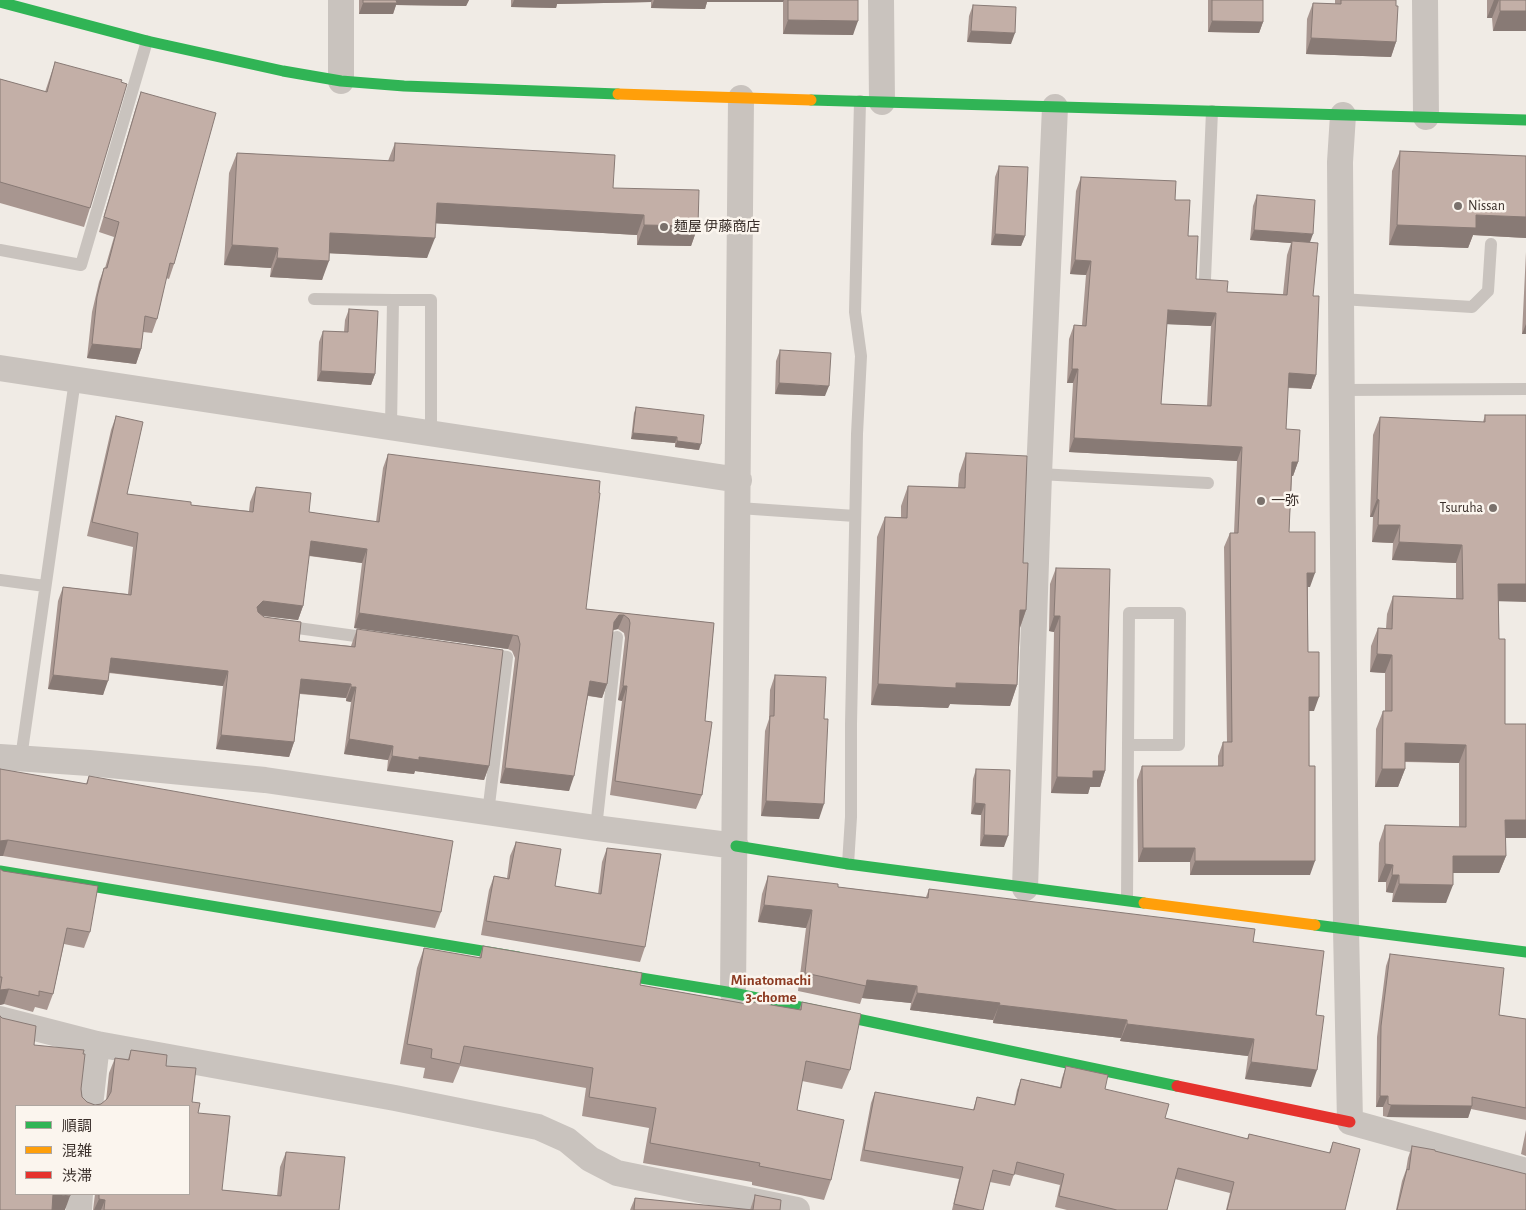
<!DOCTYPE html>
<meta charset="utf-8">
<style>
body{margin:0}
#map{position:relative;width:1526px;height:1210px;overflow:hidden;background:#f0ebe5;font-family:"Alegreya Sans","Noto Sans JP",sans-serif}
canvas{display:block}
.legend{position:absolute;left:15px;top:1105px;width:175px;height:90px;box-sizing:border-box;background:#fbf5ee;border:1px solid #aea6a0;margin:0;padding:6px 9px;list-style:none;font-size:15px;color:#3b302b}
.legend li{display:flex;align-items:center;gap:10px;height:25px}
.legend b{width:25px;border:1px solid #aea6a0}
</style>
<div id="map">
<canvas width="1526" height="1210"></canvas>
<ul class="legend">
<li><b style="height:6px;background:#30b455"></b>順調</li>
<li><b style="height:6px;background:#ff9f0a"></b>混雑</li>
<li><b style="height:6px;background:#e5322d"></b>渋滞</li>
</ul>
</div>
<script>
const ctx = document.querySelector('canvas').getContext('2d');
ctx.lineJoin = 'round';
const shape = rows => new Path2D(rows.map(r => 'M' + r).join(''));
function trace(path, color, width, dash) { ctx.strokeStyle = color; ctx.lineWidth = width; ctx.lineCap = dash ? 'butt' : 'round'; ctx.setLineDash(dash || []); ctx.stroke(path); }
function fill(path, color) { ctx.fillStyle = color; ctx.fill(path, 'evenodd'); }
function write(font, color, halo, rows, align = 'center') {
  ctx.font = font + ' "Alegreya Sans","Noto Sans JP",sans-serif'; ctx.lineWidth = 5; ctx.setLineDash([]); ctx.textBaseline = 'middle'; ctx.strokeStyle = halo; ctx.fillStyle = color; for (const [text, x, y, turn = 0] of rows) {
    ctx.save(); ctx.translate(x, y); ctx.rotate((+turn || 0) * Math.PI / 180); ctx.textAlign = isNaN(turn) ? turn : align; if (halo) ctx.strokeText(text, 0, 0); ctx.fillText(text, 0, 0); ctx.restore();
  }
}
trace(shape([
 [0,250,81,265,147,41],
 [1205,279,1212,111],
 [314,299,393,300],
 [1341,299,1472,307,1488,291,1491,244],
 [1342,390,1526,389],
 [391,427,393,300,431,300,431,433],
 [1039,474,1208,483],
 [739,508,855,516],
 [0,580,45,586],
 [283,626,370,638],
 [486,654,507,657,488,813],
 [21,758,75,380],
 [596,828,617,637],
 [848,864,851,817,851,724,857,434,861,356,855,312,860,101],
 [1127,900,1128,745,1129,613,1180,613,1179,745,1128,745]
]), '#c9c3be', 12);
trace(shape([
 [341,0,341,81],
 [881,0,882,102],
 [1425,0,1426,117],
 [1343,115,1340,162,1341,299,1346,929,1350,1122,1526,1171],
 [0,368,739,480],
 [0,757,89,763,265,780,596,828,736,846],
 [1025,888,1039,474,1055,107],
 [733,993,741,98],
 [0,1019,97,1044,395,1098,538,1127,567,1140,590,1159,617,1173,797,1210],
 [90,1106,97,1044],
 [79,1210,80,1194]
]), '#c9c3be', 26);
trace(shape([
 [0,2,147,41,283,71,341,81,404,86,618,94],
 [811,100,1526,120],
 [736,846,848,864,1144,903],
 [0,871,518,957],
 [1315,925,1526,952],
 [604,972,733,993,1177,1086]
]), '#30b455', 11);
trace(shape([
 [618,94,811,100],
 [1144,903,1315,925]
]), '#ff9f0a', 11);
trace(shape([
 [1177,1086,1350,1122]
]), '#e5322d', 11);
fill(shape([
 [359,0,469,0,466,6,396,5,393,14,359,14],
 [511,0,858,0,853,35,783,34,783,2,707,2,705,9,651,8,651,2,557,4,556,8,511,7],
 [1208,0,1263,0,1263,22,1259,33,1208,32],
 [1335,0,1396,0,1396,42,1391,57,1306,54,1307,19,1313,3,1335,4],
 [1487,0,1526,0,1526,31,1493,31,1492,18,1487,18],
 [973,5,1011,44,967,42,969,16],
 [55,62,90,208,84,227,0,203,0,79,45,92],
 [141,92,174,264,169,279,166,278,157,319,152,333,143,332,141,349,136,364,87,358,92,312,99,282,104,268,105,268,114,237,99,232,136,107],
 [395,143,613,188,698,226,691,246,637,245,637,235,435,223,427,258,329,253,322,280,270,277,271,268,224,265,229,173,237,153,388,161],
 [1400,151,1526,156,1526,238,1473,235,1468,248,1389,245,1392,171],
 [999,166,1025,236,1021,246,991,245,995,177],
 [1081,177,1175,200,1188,236,1196,279,1227,292,1283,294,1287,255,1291,243,1250,240,1253,206,1257,195,1310,242,1313,296,1316,375,1311,389,1288,388,1286,429,1298,462,1293,476,1292,476,1289,532,1310,587,1308,587,1308,652,1314,711,1309,711,1310,875,1190,875,1190,862,1138,862,1137,780,1142,766,1218,766,1218,756,1223,742,1227,742,1224,547,1230,533,1234,533,1237,461,1069,452,1073,383,1067,383,1069,339,1074,325,1082,325,1086,275,1070,274,1076,191],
 [1167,324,1211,326,1207,406,1161,404],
 [1526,252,1526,334,1522,334],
 [349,309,375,374,371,385,317,381,319,342,323,331,344,332,345,320],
 [780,350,825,396,775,394,776,361],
 [636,407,699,450,675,447,675,443,631,439,634,413],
 [1485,415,1499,602,1499,639,1506,856,1499,873,1453,873,1446,903,1392,902,1393,893,1386,892,1386,882,1378,882,1379,843,1385,825,1459,827,1459,763,1405,762,1405,769,1398,787,1375,787,1376,729,1383,711,1385,711,1385,673,1370,672,1371,646,1378,628,1386,628,1387,614,1393,596,1456,599,1456,563,1392,560,1393,543,1372,542,1373,517,1370,517,1373,435,1380,417,1483,422],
 [116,416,127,494,191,505,249,511,250,502,256,487,309,512,376,522,383,468,388,454,586,609,714,623,705,721,702,795,696,809,610,795,622,701,618,700,625,638,624,633,618,629,613,630,607,684,602,698,588,696,569,791,500,783,515,658,512,651,508,649,354,628,362,563,309,556,303,606,298,620,263,616,299,641,351,646,357,629,489,766,484,780,415,771,414,774,387,771,388,760,344,754,351,702,346,701,346,698,300,694,294,742,289,757,216,749,223,686,109,673,103,695,48,689,58,601,63,587,128,594,133,547,87,536,111,430],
 [966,453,1023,563,1026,610,1020,628,1017,685,1010,706,950,704,948,708,871,705,877,537,885,517,901,517,901,506,908,486,958,487,959,474],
 [1056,568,1105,771,1100,787,1090,787,1088,794,1051,793,1054,632,1049,631,1050,584],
 [775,675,819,819,761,816,765,731,769,719,770,690],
 [0,769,86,784,89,776,441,912,435,928,3,856],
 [976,769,1004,847,980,846,981,815,971,814,973,779],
 [516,842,555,886,598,894,602,862,607,848,645,947,640,962,481,935,489,890,494,876,507,878,510,856],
 [0,869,90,932,84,948,64,944,53,994,47,1010,35,1007,33,1012,4,1004,0,1005],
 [768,876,838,887,926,897,929,889,1253,942,1316,1015,1311,1087,1245,1079,1248,1056,1120,1041,1121,1038,993,1023,993,1020,910,1010,911,1003,862,998,860,1004,798,991,806,928,758,922,762,894],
 [483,946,640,985,747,1004,799,1010,802,1002,850,1070,842,1089,802,1081,797,1110,831,1180,824,1200,752,1185,752,1182,643,1163,649,1128,582,1116,586,1088,460,1066,453,1083,423,1078,425,1068,400,1064,417,968,424,948,479,958],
 [1390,954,1499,1015,1526,1019,1526,1120,1471,1109,1468,1118,1387,1117,1383,1116,1383,1107,1376,1107,1377,1037,1386,966],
 [34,1045,81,1089,82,1097,87,1102,95,1105,101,1104,106,1101,109,1073,115,1058,128,1059,131,1050,166,1066,192,1102,198,1113,222,1190,277,1196,280,1167,286,1152,339,1210,93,1210,95,1194,189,1194,16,1106],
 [1066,1066,1105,1089,1165,1118,1247,1139,1249,1134,1329,1153,1333,1142,1345,1210,1226,1210,1230,1193,1175,1179,1167,1210,1067,1210,1055,1207,1060,1185,1014,1174,1010,1186,990,1182,983,1210,952,1210,959,1179,860,1161,871,1103,875,1092,973,1110,977,1097,1014,1105,1017,1090,1021,1079,1060,1087,1062,1078],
 [1526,1130,1526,1156,1521,1154],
 [1412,1146,1435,1151,1526,1210,1396,1210,1402,1181,1406,1170,1408,1158],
 [755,1195,780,1210,630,1210,635,1198,750,1210]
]), '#a89690');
fill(shape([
 [394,0,469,0,466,6,396,5,393,14,359,14,363,3],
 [514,0,652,0,651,2,557,4,556,8,511,7],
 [654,0,784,0,783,2,707,2,705,9,651,8],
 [1494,0,1499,0,1492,18,1487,18],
 [1500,11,1526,11,1526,31,1493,31],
 [788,20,858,21,853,35,783,34],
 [1212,21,1263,22,1259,33,1208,32],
 [971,31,1015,33,1011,44,967,42],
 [1311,38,1396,42,1391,57,1306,54],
 [437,203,644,215,637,235,429,223],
 [1476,215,1526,217,1526,238,1473,235,1468,248,1389,245,1397,225],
 [644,225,698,226,691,246,637,245],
 [1254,230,1313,234,1309,245,1292,241,1291,243,1250,240],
 [330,233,435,238,427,258,323,253],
 [995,234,1025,236,1021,246,991,245],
 [232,245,278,248,271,268,224,265],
 [277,258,329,261,322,280,270,277],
 [1075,260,1091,261,1086,275,1070,274],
 [1168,310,1216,313,1211,326,1163,324],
 [1526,324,1526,334,1522,334],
 [92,344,141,349,136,364,87,358],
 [1072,369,1078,369,1073,383,1067,383],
 [321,371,375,374,371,385,317,381],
 [1289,373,1316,375,1311,389,1284,387],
 [779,383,829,386,825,396,775,394],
 [633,433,677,437,675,443,631,439],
 [1074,438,1242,447,1237,461,1069,452],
 [677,441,701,444,699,450,675,447],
 [1292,462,1298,462,1293,476,1287,476],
 [1377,499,1379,500,1373,517,1370,517],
 [1378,525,1400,525,1393,543,1372,542],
 [311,541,367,549,362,563,305,555],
 [1399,542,1462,545,1456,563,1392,560],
 [1307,573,1315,573,1310,587,1302,587],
 [1498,584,1526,584,1526,602,1492,601],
 [263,601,303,606,298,620,257,615,257,607],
 [1020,610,1026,610,1019,630],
 [359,613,513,635,508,649,354,628],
 [619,615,624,615,618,629,613,630,614,622],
 [1054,616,1060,616,1054,632,1049,631],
 [1377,654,1392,655,1385,673,1370,672],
 [111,658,228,671,223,686,106,672],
 [53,675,108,681,103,695,48,689],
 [301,679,351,684,346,698,296,693],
 [590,681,607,684,602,698,585,695],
 [956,683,1017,685,1010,706,950,704,948,708,871,705,878,684],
 [623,686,627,686,622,701,618,700],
 [351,687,356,687,351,702,346,701],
 [1309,697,1319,697,1314,711,1304,711],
 [221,735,294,742,289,757,216,749],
 [349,739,393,746,388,760,344,754],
 [1405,743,1466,745,1459,763,1399,761],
 [392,756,419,757,489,766,484,780,415,771,414,774,387,771],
 [505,768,574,776,569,791,500,783],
 [1382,769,1405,769,1398,787,1375,787],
 [1093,771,1105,771,1100,787,1090,787,1088,794,1051,793,1057,777],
 [766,801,824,804,819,819,761,816],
 [975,803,985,804,981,815,971,814],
 [1505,820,1526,820,1526,838,1499,838],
 [984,835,1008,836,1004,847,980,846],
 [1,840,8,840,3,856,0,856,0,841],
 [1143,848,1195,848,1190,862,1138,862],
 [1453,856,1506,856,1499,873,1447,873],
 [1195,861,1315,861,1310,875,1190,875],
 [1385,864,1393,865,1386,882,1378,882],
 [1392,875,1399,875,1393,893,1386,892],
 [1399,884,1453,885,1446,903,1392,902],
 [764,905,812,910,806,928,758,922],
 [867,980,917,986,911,1003,862,998],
 [9,989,4,1004,0,1005,0,990],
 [917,993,1000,1003,993,1020,910,1010],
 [999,1005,1127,1020,1121,1038,993,1023],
 [1127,1024,1254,1039,1248,1056,1120,1041],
 [1251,1062,1317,1070,1311,1087,1245,1079],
 [1380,1096,1388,1096,1383,1107,1376,1107],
 [1391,1105,1472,1106,1468,1118,1387,1117],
 [53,1194,70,1196,65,1210,47,1210],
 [99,1199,105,1200,101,1210,94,1210]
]), '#887a75');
const building = shape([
 [363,0,396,0,397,3,363,3,363,0],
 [788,0,858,0,858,21,788,20,788,0],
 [1212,0,1263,0,1263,22,1212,21,1212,0],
 [1341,0,1396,0,1396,6,1398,6,1396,42,1311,38,1313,3,1341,4,1341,0],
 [1500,0,1526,0,1526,11,1500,11,1500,0],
 [973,5,1016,7,1015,33,971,31,973,5],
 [55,62,122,80,121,82,127,84,90,208,0,182,0,79,47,92,55,62],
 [141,92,216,113,174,264,170,263,157,319,145,316,141,349,92,344,97,297,104,268,107,268,119,222,104,217,141,92],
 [395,143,615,155,613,188,699,190,698,226,644,225,644,215,437,203,435,238,330,233,329,261,277,258,278,248,232,245,237,153,394,161,395,143],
 [1400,151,1526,156,1526,217,1476,215,1476,228,1397,225,1400,151],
 [999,166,1028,167,1025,236,995,234,999,166],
 [1081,177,1176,181,1175,200,1190,200,1188,236,1198,236,1196,279,1228,281,1227,292,1287,295,1292,241,1318,243,1313,296,1319,296,1316,375,1289,373,1286,429,1300,430,1298,462,1292,462,1289,532,1315,532,1315,573,1307,573,1308,652,1319,652,1319,697,1309,697,1309,766,1315,766,1315,861,1195,861,1195,848,1143,848,1142,766,1223,766,1223,742,1232,742,1230,533,1238,533,1242,447,1074,438,1078,369,1072,369,1074,325,1086,326,1091,261,1075,260,1081,177],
 [1168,310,1216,313,1211,406,1161,404,1168,310],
 [1257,195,1315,200,1313,234,1254,230,1257,195],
 [349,309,378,311,375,374,321,371,323,331,348,332,349,309],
 [780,350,831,353,829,386,779,383,780,350],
 [636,407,704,415,701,444,677,441,677,437,633,433,636,407],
 [1485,415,1526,415,1526,584,1498,584,1499,639,1505,639,1505,724,1526,724,1526,820,1505,820,1506,856,1453,856,1453,885,1399,884,1399,875,1392,875,1393,865,1385,864,1385,825,1466,827,1466,745,1405,743,1405,769,1382,769,1383,711,1392,711,1392,655,1377,654,1378,628,1392,629,1393,596,1463,599,1462,545,1399,542,1400,525,1378,525,1379,500,1377,499,1380,417,1485,422,1485,415],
 [116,416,143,422,127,494,191,502,191,505,253,512,256,487,311,493,309,512,379,522,388,454,600,481,599,493,600,493,586,609,714,623,705,721,712,722,702,795,615,781,627,686,623,686,630,623,629,619,624,615,619,615,614,622,607,684,590,681,574,776,505,768,520,644,518,636,513,635,359,613,367,549,311,541,303,606,263,601,257,607,258,612,264,617,301,622,299,641,355,647,357,629,503,650,489,766,419,757,419,760,392,756,393,746,349,739,356,687,351,687,351,684,301,679,294,742,221,735,228,671,111,658,108,681,53,675,63,587,131,595,138,533,92,522,116,416],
 [966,453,1027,456,1023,563,1028,563,1026,610,1020,610,1017,685,956,683,956,688,878,684,885,517,907,518,908,486,965,488,966,453],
 [1056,568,1110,569,1105,771,1093,771,1093,778,1057,777,1060,616,1054,616,1056,568],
 [775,675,826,677,824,719,828,719,824,804,766,801,770,716,774,716,775,675],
 [0,769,87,784,89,776,453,841,441,912,8,840,0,841,0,769],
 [976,769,1010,770,1008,836,984,835,985,804,975,803,976,769],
 [516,842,561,849,555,886,601,894,607,848,661,854,645,947,486,921,494,876,509,879,516,842],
 [0,869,3,871,98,886,90,932,67,928,53,994,39,991,39,996,9,989,0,990,2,977,0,977,0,869],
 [768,876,838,884,838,887,928,898,929,889,1255,929,1253,942,1324,951,1316,1015,1324,1016,1317,1070,1251,1062,1254,1039,1127,1024,1127,1020,999,1005,1000,1003,917,993,917,986,867,980,866,986,805,973,812,910,764,905,768,876],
 [483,946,642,973,640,985,747,1004,748,1001,801,1010,802,1002,861,1014,850,1070,806,1061,797,1110,844,1120,831,1180,759,1166,760,1163,650,1143,656,1108,589,1097,593,1068,464,1046,460,1064,431,1058,432,1049,407,1044,424,948,481,958,483,946],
 [1390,954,1504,968,1499,1015,1526,1019,1526,1108,1472,1097,1472,1106,1391,1105,1388,1104,1388,1096,1380,1096,1381,1026,1390,954],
 [0,1016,2,1018,36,1026,34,1045,84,1050,83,1054,85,1054,81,1089,82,1097,87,1102,95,1105,101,1104,107,1099,111,1092,115,1058,129,1060,131,1050,167,1055,166,1066,196,1068,192,1102,200,1103,198,1113,230,1116,222,1190,281,1196,286,1152,345,1157,339,1210,104,1210,105,1200,99,1199,99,1194,189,1194,189,1106,16,1106,16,1194,70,1194,70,1196,53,1194,52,1210,0,1210,0,1016],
 [1066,1066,1108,1075,1105,1089,1169,1104,1165,1118,1248,1139,1249,1134,1330,1153,1333,1142,1360,1149,1345,1210,1227,1210,1234,1182,1178,1168,1167,1210,1117,1210,1059,1196,1064,1174,1017,1162,1014,1175,993,1170,983,1210,980,1210,954,1204,963,1167,864,1150,875,1092,974,1110,977,1097,1015,1105,1021,1079,1061,1088,1066,1066],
 [1412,1146,1435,1150,1435,1151,1526,1174,1526,1210,1397,1210,1407,1169,1409,1170,1412,1146],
 [755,1195,781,1200,780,1210,634,1210,635,1198,753,1210,755,1195]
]);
fill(building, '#c3afa7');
trace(building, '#887a75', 1);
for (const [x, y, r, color] of [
 [1458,206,5,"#7a716c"],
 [664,227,5,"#7a716c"],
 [1261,501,5,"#7a716c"],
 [1493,508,5,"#7a716c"]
]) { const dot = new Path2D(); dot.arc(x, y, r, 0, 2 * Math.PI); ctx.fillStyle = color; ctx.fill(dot); trace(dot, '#fbf5ee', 2); }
write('14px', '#3b302b', '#fbf5ee', [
 ["Nissan",1468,206],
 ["麺屋 伊藤商店",674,227],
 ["一弥",1271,501],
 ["Tsuruha",1483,508,"right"]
], 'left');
write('bold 15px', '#8c3b22', '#fbf5ee', [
 ["Minatomachi",771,980],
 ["3-chome",771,997]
]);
</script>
